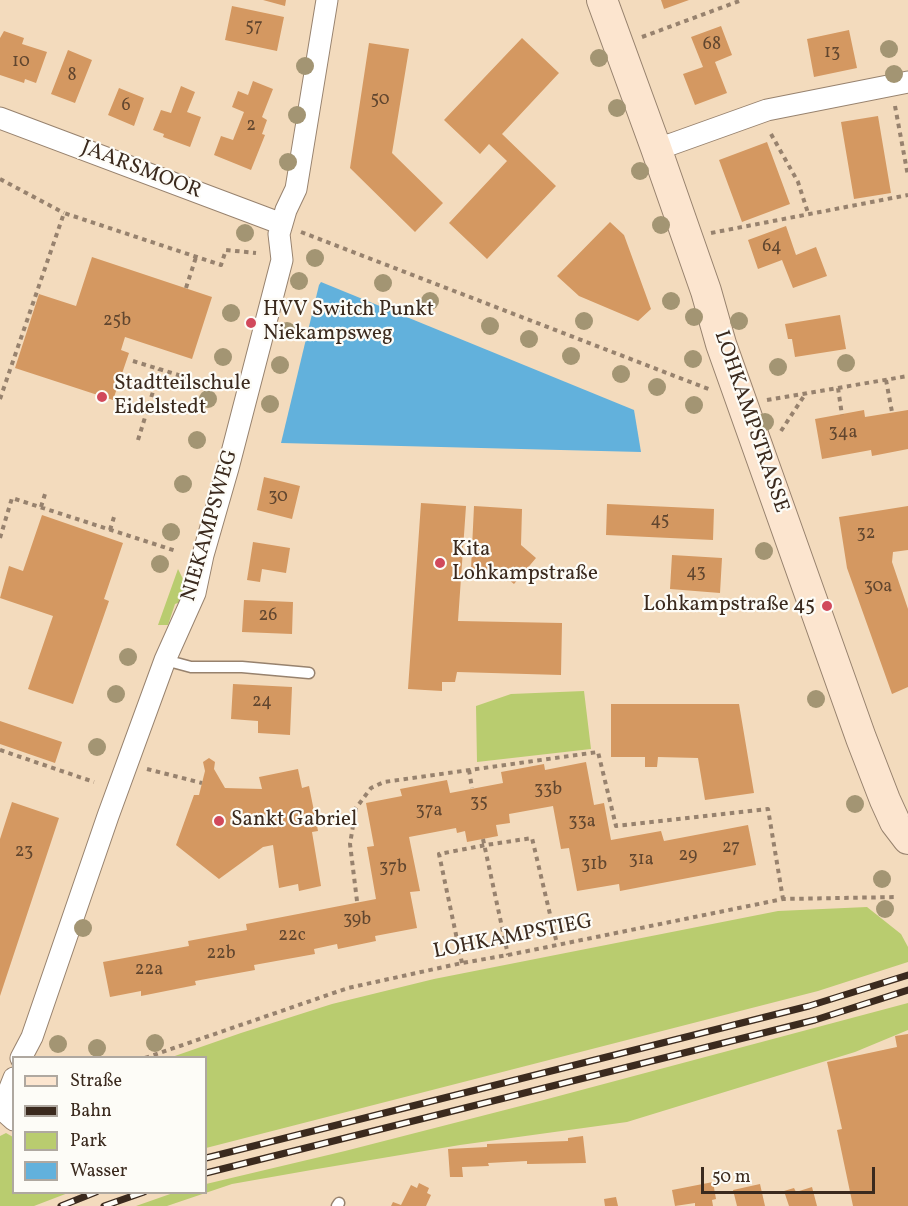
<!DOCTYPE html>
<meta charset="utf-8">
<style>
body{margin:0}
#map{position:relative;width:908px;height:1206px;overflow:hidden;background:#f3dbbd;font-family:Vollkorn,serif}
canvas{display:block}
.legend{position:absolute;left:12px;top:1056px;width:195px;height:138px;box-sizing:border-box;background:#fdfcf7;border:2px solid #afa8a0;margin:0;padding:8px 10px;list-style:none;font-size:18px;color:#3b2a1e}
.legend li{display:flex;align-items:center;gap:12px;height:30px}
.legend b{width:30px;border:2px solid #afa8a0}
.scale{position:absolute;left:701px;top:1167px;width:174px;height:27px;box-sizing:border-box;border:3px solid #3b2a1e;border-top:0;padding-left:8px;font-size:18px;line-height:21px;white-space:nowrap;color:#3b2a1e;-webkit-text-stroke:4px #fdfcf7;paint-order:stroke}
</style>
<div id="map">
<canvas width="908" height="1206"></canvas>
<ul class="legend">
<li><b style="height:8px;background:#fce5cf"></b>Straße</li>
<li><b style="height:8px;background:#3b2a1e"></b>Bahn</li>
<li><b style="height:16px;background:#b9cc6f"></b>Park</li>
<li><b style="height:16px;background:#62b1dc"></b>Wasser</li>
</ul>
<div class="scale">50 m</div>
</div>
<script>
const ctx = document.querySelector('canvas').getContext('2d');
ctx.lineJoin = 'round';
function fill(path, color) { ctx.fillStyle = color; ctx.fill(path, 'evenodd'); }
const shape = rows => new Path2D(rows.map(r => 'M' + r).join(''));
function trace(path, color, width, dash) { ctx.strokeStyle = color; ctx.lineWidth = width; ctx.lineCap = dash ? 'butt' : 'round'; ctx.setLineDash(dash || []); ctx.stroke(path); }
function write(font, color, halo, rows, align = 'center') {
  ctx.font = font + ' Vollkorn,serif'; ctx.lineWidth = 4.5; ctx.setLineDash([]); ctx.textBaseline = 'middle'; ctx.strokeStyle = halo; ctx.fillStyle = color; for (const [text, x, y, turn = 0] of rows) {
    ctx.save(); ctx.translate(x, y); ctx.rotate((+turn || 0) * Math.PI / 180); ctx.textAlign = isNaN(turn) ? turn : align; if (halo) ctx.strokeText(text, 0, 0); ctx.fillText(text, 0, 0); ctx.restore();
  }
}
fill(shape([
 [178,569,189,591,186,600,175,604,168,625,158,625],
 [584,691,591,749,477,762,476,706,511,694],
 [867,907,901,934,908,947,908,962,818,991,206,1148,206,1058,172,1057,241,1033,332,1004,434,979,778,911],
 [908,1003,908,1030,855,1052,627,1122,460,1145,317,1169,232,1184,167,1206,136,1206,173,1193,206,1192,206,1184,345,1151,540,1101],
 [6,1133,13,1137,14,1192,68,1193,34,1206,0,1206,0,1136]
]), '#b9cc6f');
fill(shape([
 [321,282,634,410,641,452,281,443,319,285]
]), '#62b1dc');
fill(shape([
 [263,0,286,0,285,6],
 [661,0,689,0,664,9],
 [232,6,284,17,277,51,225,40],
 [721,26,732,55,715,62,727,93,695,105,683,74,703,67,691,37],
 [849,30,857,68,814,77,807,39],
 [4,31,24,38,22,44,47,52,36,83,25,79,24,83,0,75,0,38],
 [522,38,559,73,502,134,556,186,487,259,449,223,507,161,489,144,480,154,444,120],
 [369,43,409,49,392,153,443,203,415,232,350,168],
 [68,50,92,60,75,103,51,94],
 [253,81,273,89,262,117,267,120,262,134,265,135,251,170,214,155,221,136,233,140,244,112,232,107,238,91,248,95],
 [181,86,195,92,187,112,201,117,190,147,163,137,164,134,153,130,161,110,171,113],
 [119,88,144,98,134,126,108,115],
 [878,116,891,193,854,199,841,122],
 [767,142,790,204,742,222,719,160],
 [610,222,624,235,651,309,638,321,579,296,557,276],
 [786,226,796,255,816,247,827,276,793,288,782,260,758,269,748,240],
 [92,257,212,297,192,359,125,337,121,350,129,353,113,400,15,368,39,294,76,306],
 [840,315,846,349,795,357,792,339,788,339,785,324],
 [864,410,865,417,908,410,908,449,872,456,871,450,822,459,815,419],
 [264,477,300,486,292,519,257,510],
 [421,503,466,506,458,621,562,623,561,675,457,672,455,682,442,682,442,691,408,689],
 [607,504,714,509,713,540,606,535],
 [474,506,522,509,521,545,536,558,514,584,498,571,471,569],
 [908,506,908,550,893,552,892,562,908,609,908,687,892,694,847,568,839,517],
 [42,515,123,543,104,599,109,601,73,704,28,689,53,616,0,598,9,566,23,571],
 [253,542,290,548,286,573,262,569,260,582,247,580],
 [672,555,722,558,720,593,670,589],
 [244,600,293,602,292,634,242,632],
 [233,684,292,687,290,735,258,733,258,721,231,719],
 [611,704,739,704,754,793,705,800,698,758,658,757,657,767,645,767,645,757,611,757],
 [0,721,62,742,55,763,0,744],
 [209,758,215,762,214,769,225,788,262,789,259,777,298,769,302,788,309,786,318,831,312,832,321,886,299,891,298,884,279,888,273,845,263,847,219,879,176,845,194,795,199,795,205,771,203,762],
 [586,762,594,805,604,803,611,840,661,831,664,841,748,825,756,865,620,891,619,884,577,891,569,848,561,849,553,806,509,814,510,823,496,825,498,836,467,842,465,831,457,833,456,828,409,837,420,891,410,892,417,928,375,936,376,941,338,949,337,944,314,949,315,954,254,965,255,970,195,981,196,985,141,996,141,991,110,997,103,962,189,946,188,941,247,930,246,924,376,899,367,847,374,846,366,803,402,796,400,789,447,780,450,793,503,783,501,772,544,764,545,770],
 [12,802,59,818,0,996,0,839],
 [908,1034,908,1206,853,1206,837,1130,842,1129,827,1062,897,1047,895,1036],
 [583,1136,586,1163,527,1164,527,1161,488,1163,489,1166,462,1167,463,1177,450,1177,448,1149,487,1147,487,1144,568,1141,568,1138],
 [713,1182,716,1199,712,1200,713,1206,695,1206,695,1203,675,1206,672,1190],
 [419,1183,429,1188,427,1193,431,1195,426,1206,391,1206,393,1202,401,1205,411,1185,417,1188],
 [760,1184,765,1206,737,1206,733,1190],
 [812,1187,817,1206,789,1206,784,1191,794,1188,796,1192],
 [616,1197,618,1206,605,1206,604,1199]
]), '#d49861');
const lane = shape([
 [165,660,191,667,242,667,309,673],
 [337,1206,339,1203]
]);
const street = shape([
 [0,118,282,224],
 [656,148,672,144,767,110,908,82],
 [21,1058,32,1037,108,816,165,660,195,593,203,555,228,468,282,260,279,234,286,210,296,189,327,0],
 [14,1078,8,1093,6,1113,14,1120]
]);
const secondary = shape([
 [602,0,656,148,706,291,721,344,743,406,861,738,885,800,895,822,908,839]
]);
trace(lane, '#97826e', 13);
trace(street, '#97826e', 23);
trace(secondary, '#97826e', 32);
trace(shape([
 [642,37,742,0],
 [895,106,908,176],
 [771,134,798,182,808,213],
 [0,179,64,213],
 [301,232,711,390],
 [711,233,908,195],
 [186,288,196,257],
 [133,361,224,389],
 [886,380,892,412],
 [838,388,842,415],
 [0,399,64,213,221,265,226,250,256,253],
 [767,400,908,376],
 [781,431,806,393],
 [138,440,160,369],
 [41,507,45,494],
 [110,530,114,517],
 [0,538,12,498,176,551],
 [0,750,94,782],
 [147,769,202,783],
 [469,770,472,788],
 [483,839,508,955],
 [357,901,350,844,356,808,371,788,384,782,598,752,616,826,768,809,783,899],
 [462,963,439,854,486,845,532,838,557,944],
 [145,1058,348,988,462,963,508,955,783,899,898,897]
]), '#97826e', 4, [4.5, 4.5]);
trace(lane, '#fff', 10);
trace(street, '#fff', 21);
trace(secondary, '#fce5cf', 30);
const rail = shape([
 [206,1158,809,1006,908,975],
 [206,1173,815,1020,908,990],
 [61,1206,96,1192],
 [104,1206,144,1192]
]);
trace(rail, '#3b2a1e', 7);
trace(rail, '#fdfcf7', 4.5, [14]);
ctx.fillStyle = '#a39573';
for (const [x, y] of [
 [889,49],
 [599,58],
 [305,66],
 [894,74],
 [617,108],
 [297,115],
 [288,162],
 [640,171],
 [661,225],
 [245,233],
 [315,258],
 [299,281],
 [383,283],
 [430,301],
 [671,301],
 [231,313],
 [694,317],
 [584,321],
 [739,321],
 [490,326],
 [287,331],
 [529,339],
 [571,356],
 [223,357],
 [693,359],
 [846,363],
 [280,365],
 [778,367],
 [621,374],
 [657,387],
 [208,399],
 [270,404],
 [694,405],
 [765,422],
 [197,440],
 [183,484],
 [171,532],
 [764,551],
 [160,564],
 [128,657],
 [116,694],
 [816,699],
 [97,747],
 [855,804],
 [882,879],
 [885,909],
 [83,928],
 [155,1043],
 [58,1044],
 [97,1048]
]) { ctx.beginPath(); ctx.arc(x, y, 9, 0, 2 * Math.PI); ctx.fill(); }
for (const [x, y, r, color] of [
 [251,323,6,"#d1495b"],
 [102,397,6,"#d1495b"],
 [440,563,6,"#d1495b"],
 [827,606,6,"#d1495b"],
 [219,821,6,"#d1495b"]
]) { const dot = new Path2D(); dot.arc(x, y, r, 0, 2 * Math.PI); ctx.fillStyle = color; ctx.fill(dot); trace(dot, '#fdfcf7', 2); }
write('18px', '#61462f', null, [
 ["57",254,28],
 ["68",712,46],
 ["13",832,54],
 ["10",21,63],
 ["8",72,77],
 ["50",380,101],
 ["6",126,107],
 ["2",251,127],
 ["64",772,248],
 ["25b",117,322],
 ["34a",843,434],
 ["30",278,498],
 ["45",660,522],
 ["32",866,535],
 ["43",696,574],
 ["30a",878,588],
 ["26",268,617],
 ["24",262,703],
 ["33b",548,791],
 ["35",479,804],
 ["37a",429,812],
 ["33a",582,823],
 ["27",731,849],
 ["23",24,853],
 ["29",688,857],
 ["31a",641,861],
 ["31b",594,866],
 ["37b",393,869],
 ["39b",357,921],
 ["22c",292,937],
 ["22b",221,955],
 ["22a",149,971]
]);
write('21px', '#3b2a1e', '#fdfcf7', [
 ["JAARSMOOR",141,171,21],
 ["LOHKAMPSTRASSE",750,422,71],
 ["NIEKAMPSWEG",211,526,-74],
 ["LOHKAMPSTIEG",513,938,-11]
]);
write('21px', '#3b2a1e', '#fdfcf7', [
 ["HVV Switch Punkt",263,311],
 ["Niekampsweg",263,335],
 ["Stadtteilschule",114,385],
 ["Eidelstedt",114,409],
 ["Kita",452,551],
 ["Lohkampstraße",452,575],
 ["Lohkampstraße 45",815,606,"right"],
 ["Sankt Gabriel",231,821]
], 'left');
</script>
